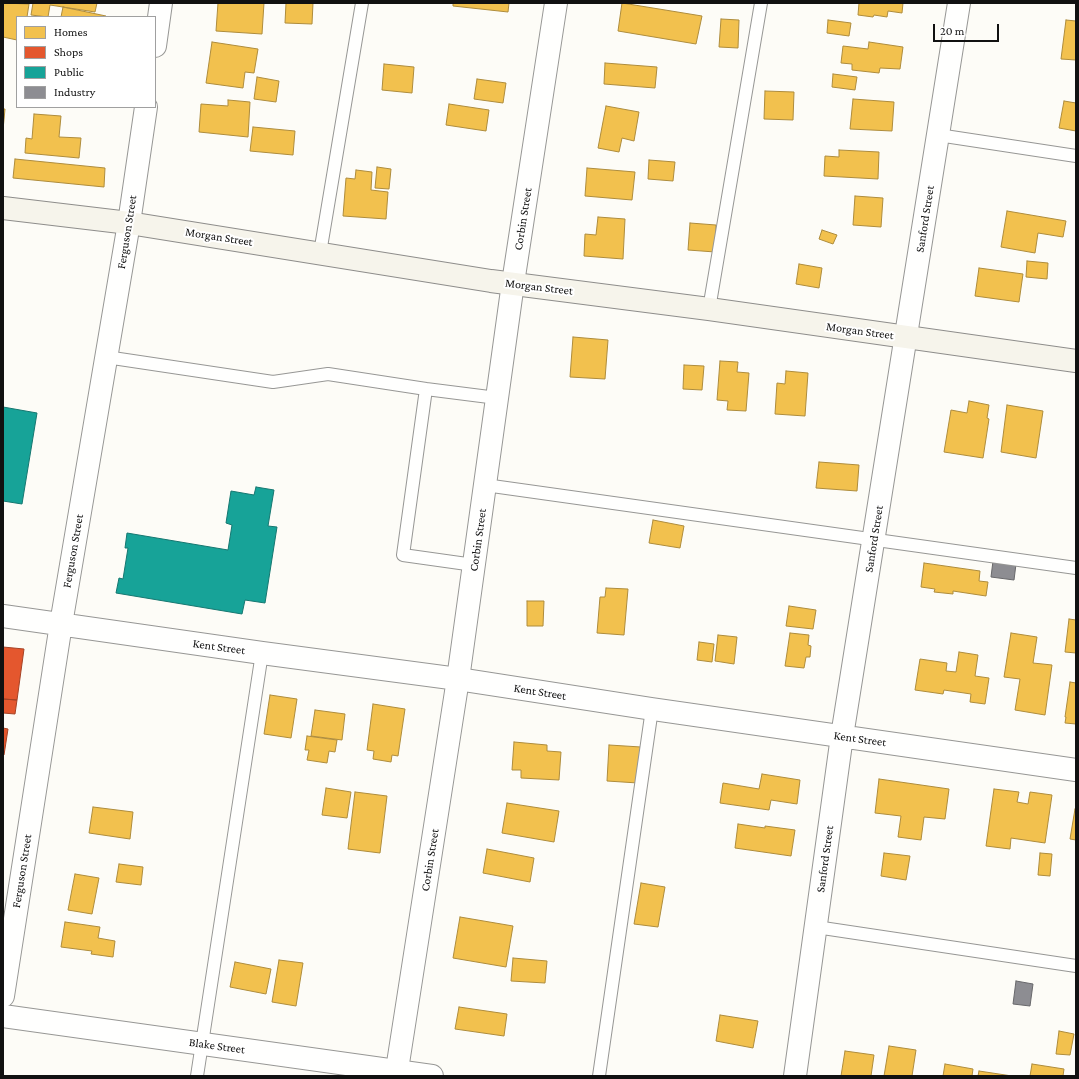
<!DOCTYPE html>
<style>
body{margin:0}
#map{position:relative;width:1079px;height:1079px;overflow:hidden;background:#fdfcf7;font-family:"Crimson Pro",serif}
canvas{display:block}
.frame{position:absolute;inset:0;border:4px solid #111;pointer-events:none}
.legend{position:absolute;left:16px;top:16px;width:140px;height:92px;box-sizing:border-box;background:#fff;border:1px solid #a0a0a0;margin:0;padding:5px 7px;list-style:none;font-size:12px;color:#111}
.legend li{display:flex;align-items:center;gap:8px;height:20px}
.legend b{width:20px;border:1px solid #a0a0a0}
.scale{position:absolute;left:933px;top:24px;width:66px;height:18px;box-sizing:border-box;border:2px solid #111;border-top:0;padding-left:5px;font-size:12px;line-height:14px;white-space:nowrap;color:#111;-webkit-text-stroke:3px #fff;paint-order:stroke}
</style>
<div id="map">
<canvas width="1079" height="1079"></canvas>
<div class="frame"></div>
<ul class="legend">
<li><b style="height:11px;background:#f2c14e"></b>Homes</li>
<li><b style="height:11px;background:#e4572e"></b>Shops</li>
<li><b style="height:11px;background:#17a398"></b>Public</li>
<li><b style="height:11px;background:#8d8d92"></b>Industry</li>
</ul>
<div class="scale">20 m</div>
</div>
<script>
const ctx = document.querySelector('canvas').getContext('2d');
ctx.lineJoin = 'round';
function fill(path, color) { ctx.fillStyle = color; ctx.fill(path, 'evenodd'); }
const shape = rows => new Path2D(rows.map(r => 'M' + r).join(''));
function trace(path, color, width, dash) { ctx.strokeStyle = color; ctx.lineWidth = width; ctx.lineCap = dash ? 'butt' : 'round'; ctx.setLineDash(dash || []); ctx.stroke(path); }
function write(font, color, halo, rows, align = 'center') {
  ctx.font = font + ' "Crimson Pro",serif'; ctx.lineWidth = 4; ctx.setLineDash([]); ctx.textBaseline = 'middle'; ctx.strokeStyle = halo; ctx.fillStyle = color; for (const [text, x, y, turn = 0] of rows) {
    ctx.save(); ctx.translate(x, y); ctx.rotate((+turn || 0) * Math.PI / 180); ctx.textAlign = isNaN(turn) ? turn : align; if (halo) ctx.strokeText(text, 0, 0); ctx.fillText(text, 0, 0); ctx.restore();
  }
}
const homes = shape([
 [3,3,29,4,27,17,17,17,17,40,3,37,3,3],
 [33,3,97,3,95,12,50,5,48,17,31,15,33,3],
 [218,3,264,3,262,34,216,31,218,3],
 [286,3,313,3,312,24,285,23,286,3],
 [453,3,509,3,508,12,453,6,453,3],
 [622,3,702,16,696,44,618,31,622,3],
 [859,3,903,3,902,13,888,11,887,17,874,15,873,17,858,15,859,3],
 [63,7,106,16,105,17,61,17,63,7],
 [721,19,739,20,738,48,719,47,721,19],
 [828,20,851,23,849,36,827,33,828,20],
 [1066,20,1076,21,1076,60,1061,59,1066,20],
 [212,42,258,49,254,73,245,72,243,88,206,83,212,42],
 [869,42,903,47,900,69,880,68,879,73,852,70,852,64,841,63,843,46,868,49,869,42],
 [605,63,657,67,655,88,604,84,605,63],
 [384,64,414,67,412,93,382,90,384,64],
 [833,74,857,77,855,90,832,87,833,74],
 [257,77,279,81,276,102,254,99,257,77],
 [477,79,506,83,503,103,474,99,477,79],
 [765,91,794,92,793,120,764,119,765,91],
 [853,99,894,102,892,131,850,129,853,99],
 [228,100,250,102,248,137,199,132,201,104,228,106,228,100],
 [1064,101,1076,103,1076,131,1059,128,1064,101],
 [449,104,489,110,486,131,446,125,449,104],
 [606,106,639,112,634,141,622,138,619,152,598,148,606,106],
 [3,109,5,109,3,130,3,109],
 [34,114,61,116,59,137,81,138,79,158,25,153,26,138,32,139,34,114],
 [253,127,295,131,293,155,250,151,253,127],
 [839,150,879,152,878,179,824,176,825,156,839,157,839,150],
 [15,159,105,168,104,187,13,178,15,159],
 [649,160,675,162,673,181,648,179,649,160],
 [377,167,391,169,389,189,375,188,377,167],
 [587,168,635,172,632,200,585,196,587,168],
 [356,170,372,172,371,190,388,192,386,219,343,216,346,178,355,179,356,170],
 [855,196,883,198,881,227,853,225,855,196],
 [1007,211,1066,221,1063,237,1038,233,1035,253,1001,247,1007,211],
 [598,217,625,219,623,259,584,256,585,234,596,235,598,217],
 [690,223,716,225,715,252,688,250,690,223],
 [822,230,837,235,833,244,819,239,822,230],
 [1027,261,1048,263,1047,279,1026,277,1027,261],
 [799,264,822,268,819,288,796,284,799,264],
 [979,268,1023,274,1019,302,975,296,979,268],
 [573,337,608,340,605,379,570,377,573,337],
 [720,361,738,362,737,372,749,373,746,411,727,410,728,401,717,400,720,361],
 [684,365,704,366,702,390,683,389,684,365],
 [786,371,808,373,805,416,775,414,777,383,785,384,786,371],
 [969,401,989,405,987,418,989,419,983,458,944,452,951,410,967,413,969,401],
 [1007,405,1043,411,1036,458,1001,452,1007,405],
 [819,462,859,465,857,491,816,488,819,462],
 [653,520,684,526,680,548,649,543,653,520],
 [924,563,980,571,979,581,988,582,986,596,953,591,953,594,934,592,935,589,921,587,924,563],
 [606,588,628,589,624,635,597,633,600,597,605,597,606,588],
 [527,601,544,601,543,626,527,626,527,601],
 [789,606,816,610,813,629,786,626,789,606],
 [1069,619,1076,620,1076,653,1065,652,1069,619],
 [790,633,809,635,808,645,811,646,810,657,806,657,804,668,785,666,790,633],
 [1011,633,1037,637,1033,663,1052,665,1045,715,1015,710,1020,679,1004,677,1011,633],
 [718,635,737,637,734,664,715,661,718,635],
 [699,642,714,644,712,662,697,660,699,642],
 [959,652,978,655,975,676,989,678,985,704,970,702,971,694,944,690,943,694,915,690,920,659,947,663,946,671,956,672,959,652],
 [1070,682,1076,683,1076,724,1065,723,1066,717,1065,717,1070,682],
 [270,695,297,699,291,738,264,734,270,695],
 [373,704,405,709,398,756,392,755,391,762,373,759,374,751,367,750,373,704],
 [315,710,345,714,342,740,311,736,315,710],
 [307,736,337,740,335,752,329,751,327,763,307,760,309,750,305,750,307,736],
 [514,742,547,745,547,751,561,752,559,780,521,778,521,770,512,770,514,742],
 [609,745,641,747,638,783,607,781,609,745],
 [762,774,800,780,797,804,771,800,769,810,720,803,723,783,759,789,762,774],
 [879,779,949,789,945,819,924,817,921,840,898,837,901,816,875,813,879,779],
 [326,788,351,792,347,818,322,815,326,788],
 [994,789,1019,792,1017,802,1028,804,1030,792,1052,795,1045,843,1011,838,1010,849,986,846,994,789],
 [355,792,387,796,380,853,348,849,355,792],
 [507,803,559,811,554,842,502,833,507,803],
 [93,807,133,812,130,839,89,833,93,807],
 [1075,809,1076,809,1076,840,1070,839,1075,809],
 [738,824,765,828,765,826,795,830,791,856,735,848,738,824],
 [487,849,534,858,530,882,483,873,487,849],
 [884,853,910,856,906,880,881,876,884,853],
 [1040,853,1052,854,1050,876,1038,875,1040,853],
 [119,864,143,867,141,885,116,882,119,864],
 [75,874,99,878,92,914,68,910,75,874],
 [641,883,665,887,658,927,634,924,641,883],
 [460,917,513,926,506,967,453,958,460,917],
 [65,922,100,927,98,938,115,941,113,957,91,954,92,951,61,947,65,922],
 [513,958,547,961,545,983,511,981,513,958],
 [279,960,303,963,296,1006,272,1002,279,960],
 [235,962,271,969,266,994,230,987,235,962],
 [459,1007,507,1014,504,1036,455,1029,459,1007],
 [720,1015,758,1021,753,1048,716,1041,720,1015],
 [1059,1031,1074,1034,1070,1055,1056,1054,1059,1031],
 [889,1046,916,1050,912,1076,884,1076,889,1046],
 [845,1051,874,1055,871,1076,841,1076,845,1051],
 [945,1064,973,1069,972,1076,943,1076,945,1064],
 [1032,1064,1064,1069,1063,1076,1030,1076,1032,1064],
 [979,1071,1012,1076,978,1076,979,1071]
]);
fill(homes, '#f2c14e');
trace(homes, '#ae8c3c', 1);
const shops = shape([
 [3,647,24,649,17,700,3,699,3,647],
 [3,699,17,700,15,714,3,713,3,699],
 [3,728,8,729,4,755,3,755,3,728]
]);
fill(shops, '#e4572e');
trace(shops, '#a54225', 1);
const public = shape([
 [3,407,37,413,22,504,3,501,3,407],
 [256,487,274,490,268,526,277,527,265,603,245,600,242,614,116,593,119,578,123,579,128,548,125,548,127,533,228,550,232,525,226,523,231,491,254,495,256,487]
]);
fill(public, '#17a398');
trace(public, '#157770', 1);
const industry = shape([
 [993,561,1016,564,1014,580,991,577,993,561],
 [1016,981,1033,984,1030,1006,1013,1004,1016,981]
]);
fill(industry, '#8d8d92');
trace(industry, '#68686b', 1);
const service = shape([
 [938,135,1076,156],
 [320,253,362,3],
 [709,309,761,3],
 [106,357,273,382,328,374,426,389,403,555,474,565],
 [426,389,497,398],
 [485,485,1076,568],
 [816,927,1076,966],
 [197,1076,262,653],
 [599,1076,652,709]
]);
const minor = shape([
 [155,46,161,3],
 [3,616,262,653,458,679,652,709,1076,770],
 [3,996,61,624,129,223,146,107],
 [3,1016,432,1076],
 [795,1076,842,736,959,3]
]);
const tertiary = shape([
 [396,1076,458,679,513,283,556,3]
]);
const secondary = shape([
 [3,208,129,223,491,281,709,309,1076,361]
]);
trace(service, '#979795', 14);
trace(minor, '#979795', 24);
trace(tertiary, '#979795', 24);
trace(secondary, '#8e8d8b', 24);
trace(service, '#fffffe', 12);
trace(minor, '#fffffe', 22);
trace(tertiary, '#fffffe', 22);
trace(secondary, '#f6f4eb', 22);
write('12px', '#111', '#fff', [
 ["Corbin Street",523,219,-81],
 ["Sanford Street",925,219,-81],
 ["Ferguson Street",127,232,-81],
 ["Morgan Street",219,237,9],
 ["Morgan Street",539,287,7],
 ["Morgan Street",860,331,8],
 ["Sanford Street",874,539,-81],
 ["Corbin Street",478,540,-82],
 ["Ferguson Street",73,551,-80],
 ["Kent Street",219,647,8],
 ["Kent Street",540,692,9],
 ["Kent Street",860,739,8],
 ["Sanford Street",825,859,-82],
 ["Corbin Street",430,860,-81],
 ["Ferguson Street",22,871,-81],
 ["Blake Street",217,1046,8]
]);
</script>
